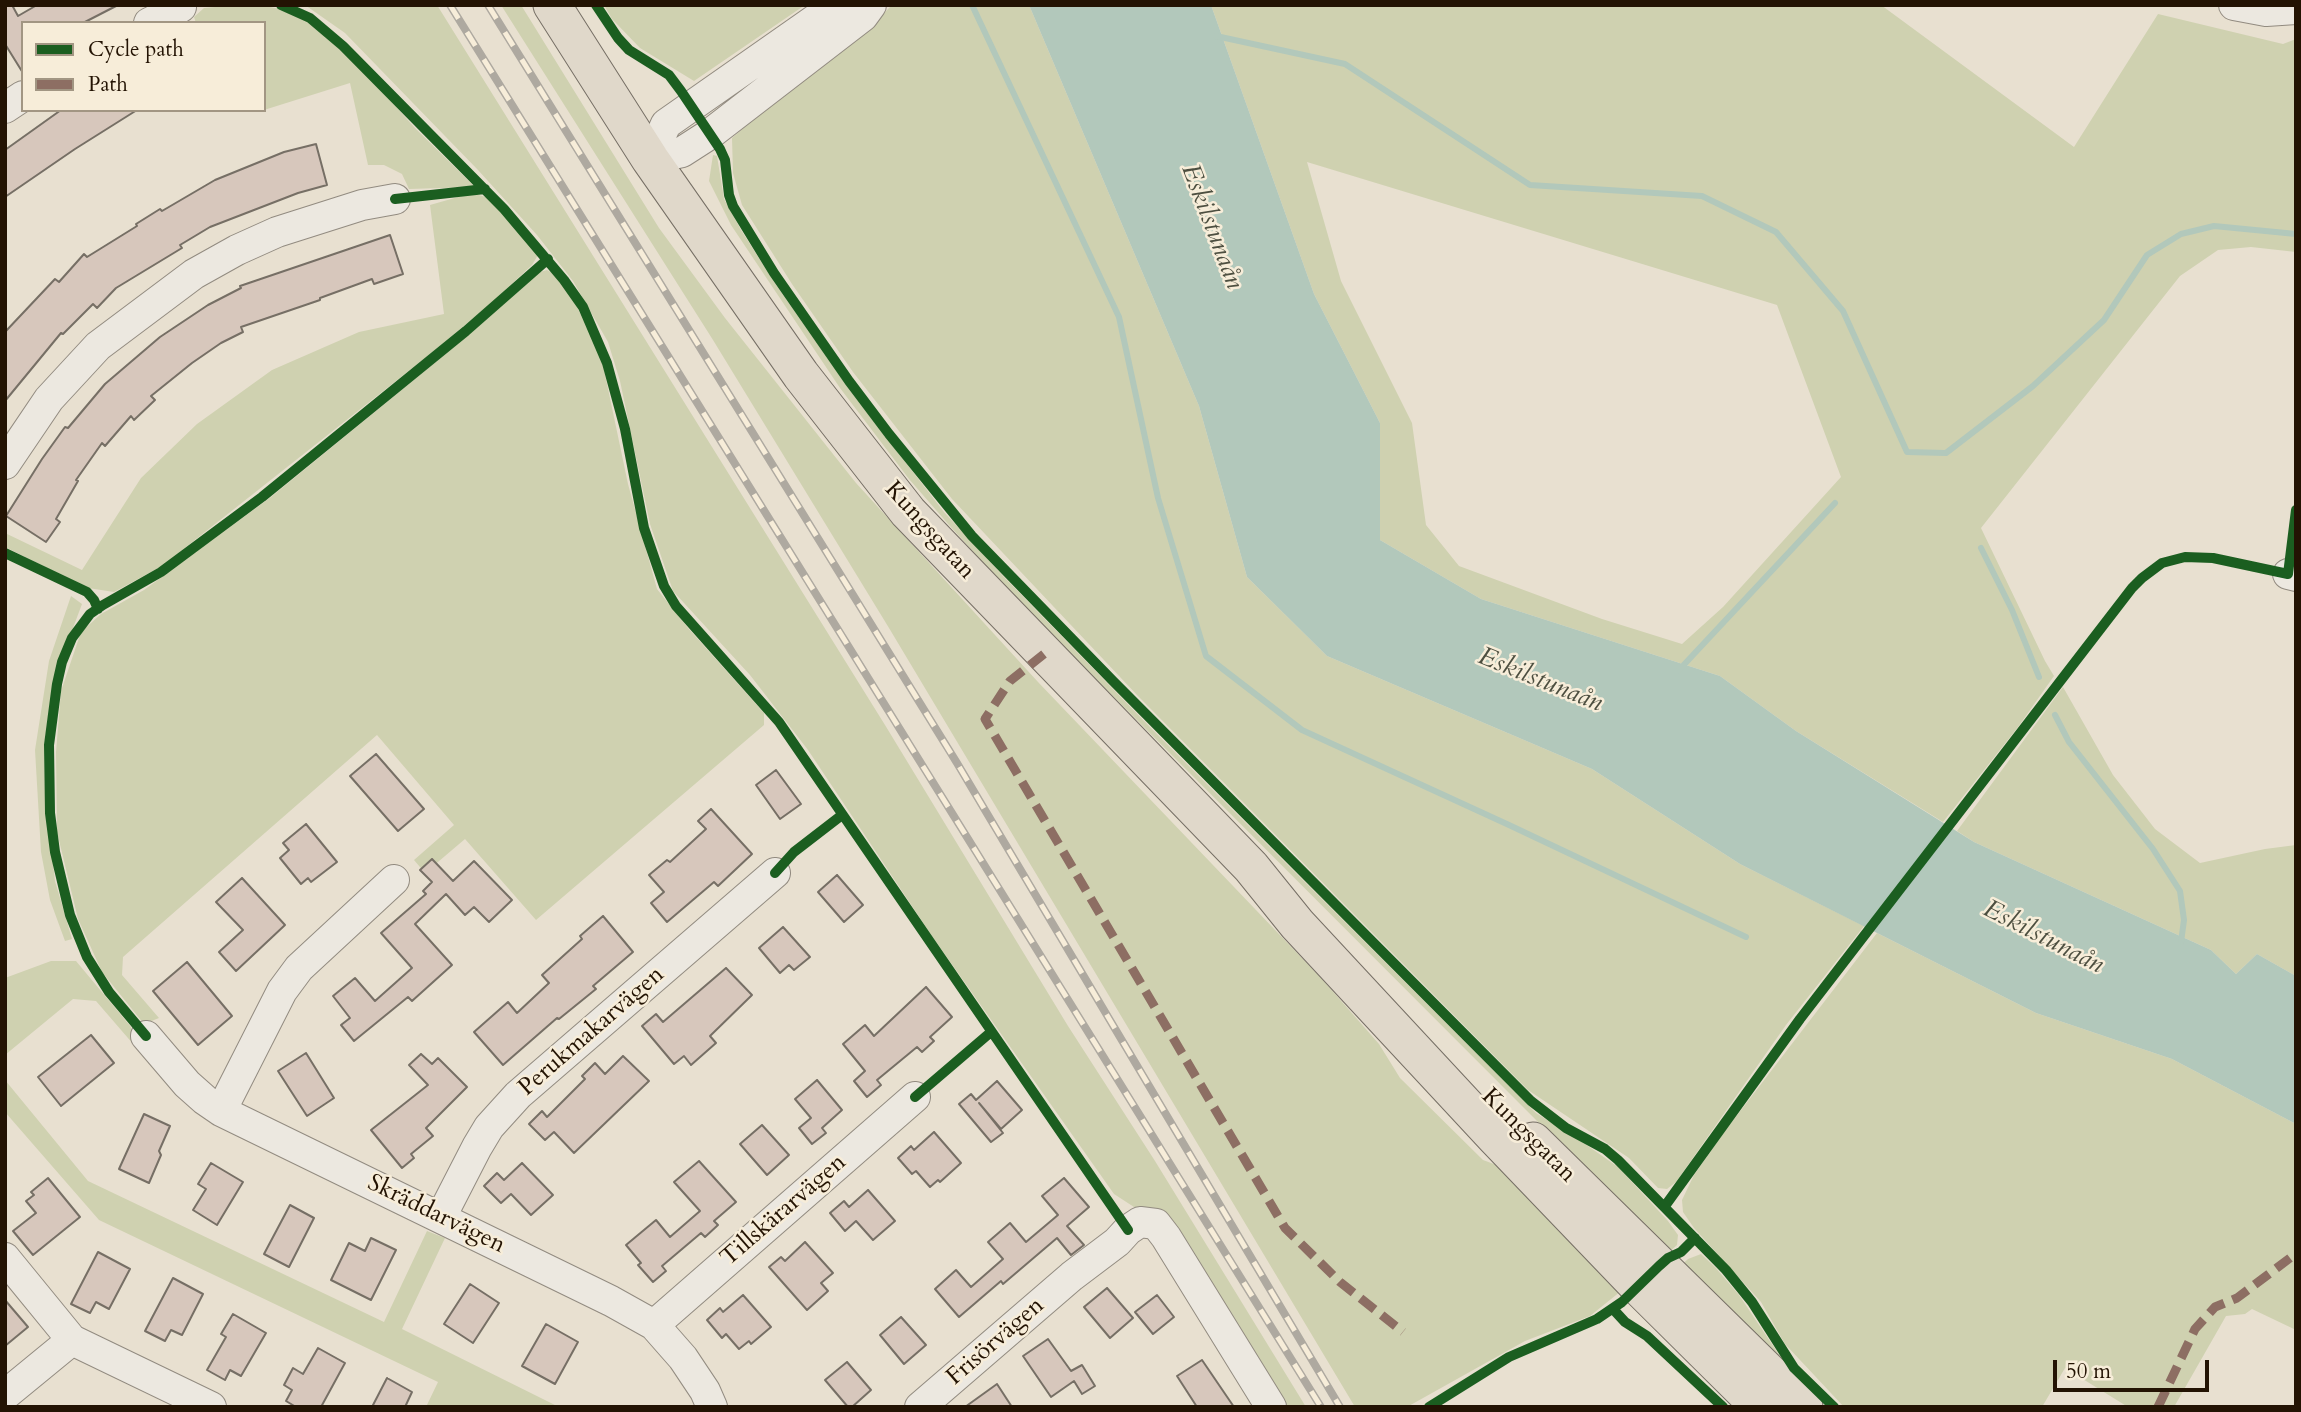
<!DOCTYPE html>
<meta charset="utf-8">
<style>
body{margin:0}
#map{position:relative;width:2301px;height:1412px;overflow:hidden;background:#e8e0d0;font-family:Cardo,serif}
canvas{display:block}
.frame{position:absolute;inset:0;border:7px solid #231303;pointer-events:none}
.legend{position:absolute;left:21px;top:21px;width:245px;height:91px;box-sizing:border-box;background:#f7edd9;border:2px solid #a29683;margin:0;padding:9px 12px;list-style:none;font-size:21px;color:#231303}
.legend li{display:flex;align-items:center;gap:14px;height:35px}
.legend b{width:35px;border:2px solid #a29683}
.scale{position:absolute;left:2053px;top:1360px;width:156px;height:32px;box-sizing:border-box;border:4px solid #231303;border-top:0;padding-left:9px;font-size:21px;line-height:24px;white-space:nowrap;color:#231303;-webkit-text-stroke:5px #f7edd9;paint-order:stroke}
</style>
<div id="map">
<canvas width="2301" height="1412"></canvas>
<div class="frame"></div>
<ul class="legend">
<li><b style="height:9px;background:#1b5e20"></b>Cycle path</li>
<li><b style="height:9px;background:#8d6e63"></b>Path</li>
</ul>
<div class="scale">50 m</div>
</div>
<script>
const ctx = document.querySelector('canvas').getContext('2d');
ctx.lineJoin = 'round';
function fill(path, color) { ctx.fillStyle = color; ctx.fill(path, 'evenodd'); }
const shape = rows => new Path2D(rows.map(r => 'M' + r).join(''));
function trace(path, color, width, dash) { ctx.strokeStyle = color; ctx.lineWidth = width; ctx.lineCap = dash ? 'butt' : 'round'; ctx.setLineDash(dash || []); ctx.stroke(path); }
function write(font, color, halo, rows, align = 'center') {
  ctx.font = font + ' Cardo,serif'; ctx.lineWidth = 5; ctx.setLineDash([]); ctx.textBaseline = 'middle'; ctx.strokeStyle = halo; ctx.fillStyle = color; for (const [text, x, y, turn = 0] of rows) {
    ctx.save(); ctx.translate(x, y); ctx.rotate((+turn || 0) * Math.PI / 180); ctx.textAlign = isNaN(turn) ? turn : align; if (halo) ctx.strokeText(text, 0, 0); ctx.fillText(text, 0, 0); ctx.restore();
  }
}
fill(shape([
 [237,5,258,5,281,9,309,22,364,71,415,128,475,187,409,189,402,174,384,165,368,165,350,83,264,110,264,23,196,23,194,17,204,8],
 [305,5,437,5,885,725,1068,1026,1155,1161,1306,1407,1280,1407,1161,1218,1134,1207,1114,1194,932,936,808,750,750,675,673,591,650,524,620,381,608,342,573,281,537,235,478,170,345,33],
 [501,5,521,5,659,228,725,318,856,483,1038,682,1321,978,1379,1044,1400,1078,1483,1160,1518,1173,1626,1287,1590,1316,1525,1341,1407,1407,1355,1407,889,628,713,340],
 [604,5,805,5,694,81,640,48,612,19],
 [892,5,1029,5,1199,406,1247,577,1327,656,1592,769,1740,864,1864,926,1786,1025,1676,1182,1667,1189,1658,1188,1629,1158,1528,1090,1137,695,952,499,853,372,792,284,742,205,733,173,732,138,829,53,877,20],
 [1211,5,1881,5,2074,147,2158,14,2283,44,2296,39,2296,252,2251,247,2218,250,2180,276,1981,528,2045,661,2054,676,2018,727,1943,822,1796,731,1720,676,1481,599,1380,540,1380,423,1314,294],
 [1307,162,1777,305,1841,477,1723,607,1682,644,1602,619,1459,566,1426,525,1412,423,1341,281],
 [713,155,717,156,724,199,741,230,774,282,854,396,944,512,1004,577,1150,727,1536,1113,1588,1146,1618,1167,1668,1221,1678,1235,1677,1245,1667,1254,1554,1138,1014,597,949,525,909,479,840,388,731,225,709,181],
 [472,193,489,198,527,241,538,255,532,265,488,306,430,354,162,566,114,592,88,588,5,547,5,533,82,570,141,478,197,424,272,370,359,332,444,314,430,205],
 [547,270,554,274,572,296,602,360,628,484,657,589,688,628,764,713,764,725,536,920,465,839,425,873,414,860,454,825,377,735,123,957,122,975,159,1018,144,1024,102,972,78,919,57,832,56,752,61,691,81,632,101,614,144,590,271,497,459,343,540,272],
 [71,596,82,604,53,681,44,747,45,793,55,881,72,939,65,941,50,900,41,852,35,750,49,661],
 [2063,687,2113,775,2155,829,2200,863,2265,849,2296,845,2296,976,2257,954,2236,974,2211,950,1974,842,1957,831],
 [1877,933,2036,1013,2172,1059,2296,1124,2296,1330,2252,1309,2245,1314,2226,1316,2174,1407,2128,1407,2065,1368,2042,1407,1844,1407,1785,1344,1761,1302,1694,1228,1683,1212,1682,1200,1694,1175,1725,1131],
 [51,961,76,961,131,1027,134,1045,96,1001,73,999,5,1055,5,978],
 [5,1080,88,1181,384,1322,427,1231,445,1238,402,1329,559,1407,426,1407,438,1382,99,1220,5,1112],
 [1701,1254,1715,1267,1739,1295,1794,1377,1826,1407,1816,1407,1676,1270,1688,1259]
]), '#cfd1b0');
fill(shape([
 [1029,5,1211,5,1314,294,1380,423,1380,540,1481,599,1720,676,1796,731,1974,842,2211,950,2236,974,2257,954,2296,976,2296,1124,2172,1059,2036,1013,1740,864,1592,769,1327,656,1247,577,1199,406]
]), '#b2c8bb');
trace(shape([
 [972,5,1119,317,1158,498,1206,656,1302,730,1509,825,1746,937],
 [1216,36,1345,64,1530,185,1702,196,1776,232,1843,311,1907,452,1946,453,2033,386,2104,320,2147,255,2181,234,2214,226,2296,234],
 [1981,548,2012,610,2039,677],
 [1679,670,1835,503],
 [2055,715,2069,742,2153,849,2180,891,2184,920,2181,942]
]), '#b2c8bb', 6);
const building = shape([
 [5,5,12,5,18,16,37,5,118,5,83,23,23,23,23,73,5,44,5,5],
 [61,110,137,110,75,149,5,197,5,150,61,110],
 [316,144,327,185,298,193,210,227,180,245,182,248,116,288,97,308,93,304,63,334,61,333,5,401,5,332,55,279,59,282,84,254,87,257,137,226,136,224,160,209,162,211,215,180,284,152,316,144],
 [390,235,403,274,374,284,372,279,320,298,320,300,241,327,243,332,221,343,192,363,151,396,155,400,134,420,131,416,105,446,102,443,76,480,78,481,56,519,60,522,46,542,6,516,42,459,65,427,68,428,105,384,160,337,208,305,241,288,240,286,390,235],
 [376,754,424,809,398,831,350,776,376,754],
 [776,770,801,804,780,819,756,785,776,770],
 [711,809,752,854,718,886,714,882,667,922,651,903,664,892,649,875,667,860,670,862,706,829,698,821,711,809],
 [306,824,337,862,311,882,308,878,301,884,280,858,289,850,283,843,306,824],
 [432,859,453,881,474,861,512,900,489,922,474,907,465,915,446,894,415,924,452,965,412,1001,408,997,354,1041,341,1025,350,1018,333,996,355,978,375,1001,412,968,381,933,426,894,423,891,432,882,420,870,432,859],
 [837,875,863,905,844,922,818,892,837,875],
 [242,878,285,925,236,971,219,952,243,930,216,902,242,878],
 [603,916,633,952,593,986,596,989,559,1019,557,1018,503,1065,474,1032,508,1002,517,1013,549,983,542,975,582,939,580,936,603,916],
 [783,927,810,957,794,970,789,965,780,973,759,948,783,927],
 [187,962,232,1016,198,1045,153,991,187,962],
 [726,968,752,995,710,1036,716,1043,691,1065,684,1056,674,1064,642,1026,656,1014,663,1022,726,968],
 [926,987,952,1017,930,1037,934,1041,922,1052,917,1047,877,1080,881,1085,867,1097,854,1081,865,1071,843,1044,865,1025,874,1036,926,987],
 [91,1035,114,1063,61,1106,38,1077,91,1035],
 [306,1053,334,1098,307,1116,278,1071,306,1053],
 [421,1054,432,1064,438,1058,467,1087,426,1128,433,1136,411,1154,414,1158,402,1168,371,1130,428,1085,409,1065,421,1054],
 [623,1056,649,1081,574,1153,554,1132,545,1140,529,1124,542,1111,547,1117,585,1079,582,1076,595,1063,605,1074,623,1056],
 [817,1080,842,1110,822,1128,826,1133,812,1144,799,1128,811,1118,795,1099,817,1080],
 [997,1081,1022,1110,1001,1129,979,1103,1003,1133,991,1142,959,1104,971,1094,976,1100,997,1081],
 [144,1114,170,1126,159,1151,161,1155,149,1183,119,1169,144,1114],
 [762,1125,789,1155,767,1175,740,1144,762,1125],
 [934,1132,961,1163,940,1182,938,1180,930,1187,916,1171,912,1174,898,1158,911,1146,914,1150,934,1132],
 [699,1161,736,1202,714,1221,718,1225,705,1237,701,1233,662,1266,666,1271,653,1282,638,1265,641,1263,626,1245,656,1220,670,1237,700,1211,674,1182,699,1161],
 [211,1163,243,1182,217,1225,193,1210,206,1189,198,1184,211,1163],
 [522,1163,553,1195,531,1215,511,1194,501,1203,484,1186,497,1173,504,1180,522,1163],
 [48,1178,80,1217,33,1255,13,1231,36,1213,26,1201,34,1195,31,1192,48,1178],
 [1064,1178,1089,1207,1067,1226,1084,1245,1071,1255,1057,1238,1003,1284,1001,1281,959,1317,935,1289,956,1270,971,1287,1003,1259,988,1242,1010,1223,1026,1242,1058,1215,1042,1196,1064,1178],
 [868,1190,895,1221,873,1240,856,1221,845,1231,830,1213,844,1201,849,1207,868,1190],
 [290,1205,314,1218,289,1267,264,1254,290,1205],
 [371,1238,396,1250,371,1300,331,1280,349,1243,365,1251,371,1238],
 [805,1242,833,1273,821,1283,828,1291,807,1310,769,1267,781,1257,785,1261,805,1242],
 [98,1252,130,1269,109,1309,96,1302,90,1313,71,1304,98,1252],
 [173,1278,203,1294,182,1335,171,1330,165,1341,145,1331,173,1278],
 [470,1284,499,1303,473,1343,444,1324,470,1284],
 [1107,1288,1133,1318,1110,1338,1084,1307,1107,1288],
 [743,1295,771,1327,751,1344,749,1341,739,1349,726,1334,722,1338,707,1320,720,1308,723,1312,743,1295],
 [1157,1295,1174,1317,1153,1334,1135,1312,1157,1295],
 [5,1300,28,1327,5,1346,5,1300],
 [233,1314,266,1333,241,1376,230,1370,225,1380,207,1370,226,1337,221,1334,233,1314],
 [901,1317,926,1345,904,1364,880,1335,901,1317],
 [546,1324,578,1342,555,1384,522,1366,546,1324],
 [1048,1339,1071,1371,1082,1365,1095,1386,1082,1394,1074,1381,1051,1397,1023,1356,1048,1339],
 [318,1348,345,1363,321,1407,296,1407,286,1401,292,1390,284,1385,293,1368,303,1374,318,1348],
 [1202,1360,1234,1407,1197,1407,1177,1376,1202,1360],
 [847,1362,871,1390,852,1407,848,1407,825,1380,847,1362],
 [387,1378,412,1392,405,1407,372,1407,387,1378],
 [997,1384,1012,1407,965,1407,997,1384]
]);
fill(building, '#d7c7bc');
trace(building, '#766f65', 2);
const minor = shape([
 [2234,5,2266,11,2296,9],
 [149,23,181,7],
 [5,108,23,96],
 [650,159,682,152,710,134,863,16,871,5],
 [650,159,666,124,836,5],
 [5,464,49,399,98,346,194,274,237,250,277,232,362,205,395,199],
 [2288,574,2296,576],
 [146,1036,187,1084,205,1100,221,1111,611,1301,654,1325,683,1358,705,1391,712,1407],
 [221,1111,282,991,299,968,394,880],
 [441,1217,477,1147,489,1127,518,1095,775,873],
 [5,1258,72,1340,211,1407],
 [654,1325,915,1097],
 [5,1395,72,1340],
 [920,1407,1072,1276,1117,1242,1128,1230,1140,1222,1156,1224,1166,1237,1271,1407]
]);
const major = shape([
 [552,5,650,159,801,375,908,512,1251,867,1297,924,1495,1137,1638,1286,1760,1407],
 [1533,1141,1804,1407]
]);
trace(minor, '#928b80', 32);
trace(major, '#766f65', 39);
trace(minor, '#ece8e0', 30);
trace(major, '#e0d8ca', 37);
const rail = shape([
 [450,5,1321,1407],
 [488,5,957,763,1340,1407]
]);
trace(rail, '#aea9a0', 8);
trace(rail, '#f7edd9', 5, [16]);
trace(shape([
 [1044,654,1010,681,985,719,1285,1228,1340,1282,1403,1332],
 [2158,1407,2195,1329,2215,1307,2237,1298,2290,1258]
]), '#8d6e63', 9, [18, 9]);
trace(shape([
 [281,5,310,18,343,46,504,209,564,280,583,307,607,363,625,429,644,528,664,586,676,606,779,722,1128,1230],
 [596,5,618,38,629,50,669,75,681,91,720,149,725,160,729,195,733,206,774,273,849,381,889,434,972,536,1113,681,1531,1101,1566,1128,1605,1149,1618,1160,1726,1270,1752,1302,1794,1368,1834,1407],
 [395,199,485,189],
 [5,553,87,592,94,600,98,609],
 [775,873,794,852,842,815],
 [146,1036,109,992,87,957,70,915,55,852,50,813,49,745,57,684,62,662,72,638,90,614,103,605,161,572,262,497,466,331,548,259],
 [915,1097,991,1032],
 [1665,1206,1800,1019,2132,588,2142,578,2162,563,2185,557,2213,558,2288,574,2296,510],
 [1613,1309,1625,1322,1647,1336,1723,1407],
 [1429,1407,1509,1357,1597,1319,1622,1302,1659,1266,1668,1258,1681,1252,1695,1238]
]), '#1b5e20', 10);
write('24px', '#231303', '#f7edd9', [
 ["Kungsgatan",929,531,48],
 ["Perukmakarvägen",592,1032,-41],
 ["Kungsgatan",1528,1136,45],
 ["Tillskärarvägen",784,1211,-41],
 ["Skräddarvägen",436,1215,26],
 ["Frisörvägen",996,1342,-41]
]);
write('italic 26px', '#4d4f40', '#f7edd9', [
 ["Eskilstunaån",1211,227,69],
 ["Eskilstunaån",1540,681,22],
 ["Eskilstunaån",2043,938,27]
]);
</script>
